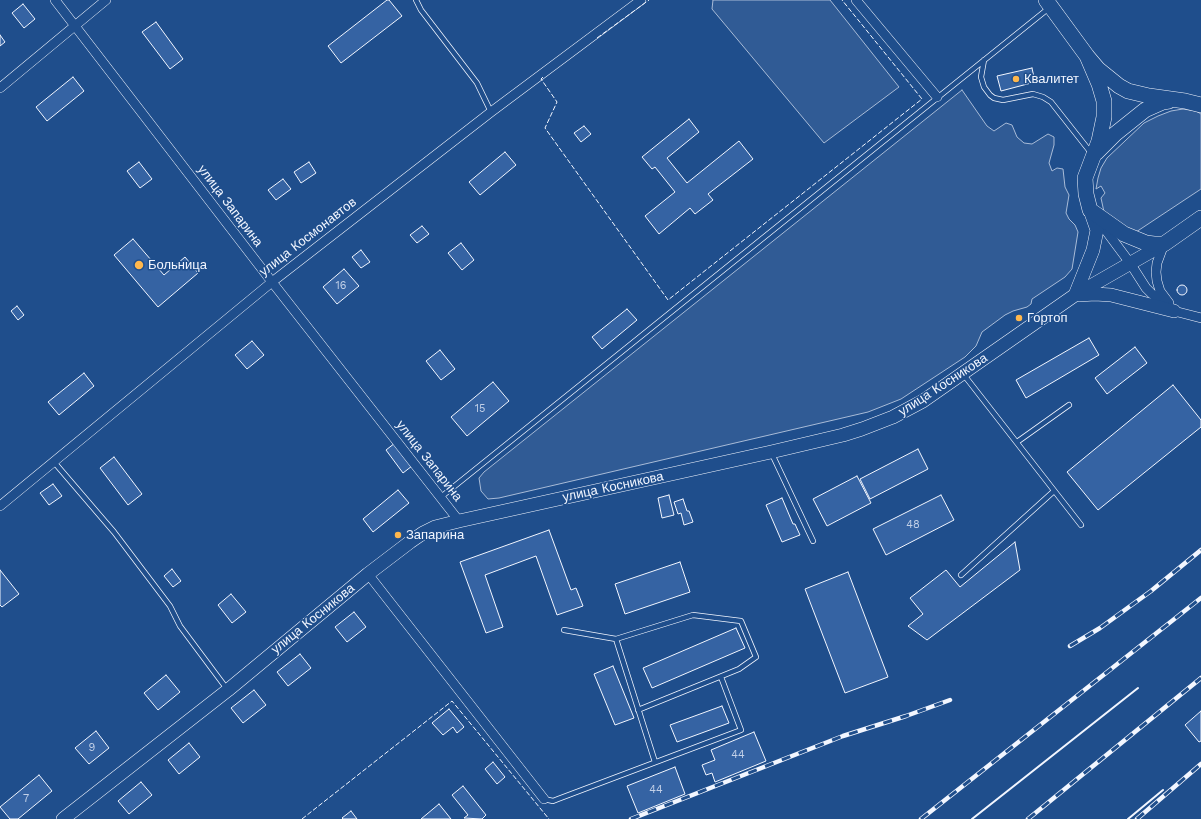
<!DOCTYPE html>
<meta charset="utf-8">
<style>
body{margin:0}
canvas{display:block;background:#1f4e8c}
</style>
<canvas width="1201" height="819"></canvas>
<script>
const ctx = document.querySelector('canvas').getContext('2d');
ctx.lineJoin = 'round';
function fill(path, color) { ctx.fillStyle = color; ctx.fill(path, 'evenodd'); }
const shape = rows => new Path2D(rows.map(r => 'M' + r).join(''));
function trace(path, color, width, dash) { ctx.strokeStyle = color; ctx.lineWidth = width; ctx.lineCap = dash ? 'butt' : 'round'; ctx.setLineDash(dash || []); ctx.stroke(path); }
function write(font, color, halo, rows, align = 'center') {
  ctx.font = font + ' "Work Sans",sans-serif'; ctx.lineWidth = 3; ctx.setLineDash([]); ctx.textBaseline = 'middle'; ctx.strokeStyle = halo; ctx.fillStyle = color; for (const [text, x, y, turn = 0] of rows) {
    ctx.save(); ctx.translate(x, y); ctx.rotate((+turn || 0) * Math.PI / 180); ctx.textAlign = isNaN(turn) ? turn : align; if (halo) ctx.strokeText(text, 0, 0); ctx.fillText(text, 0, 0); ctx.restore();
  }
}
const green = shape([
 [713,0,830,0,899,87,824,143,712,9,713,0],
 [962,90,987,126,994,131,1006,123,1012,125,1017,137,1024,143,1032,144,1048,134,1054,137,1054,145,1049,163,1052,171,1057,168,1063,169,1065,187,1069,195,1066,213,1069,219,1075,225,1078,232,1072,269,1065,277,1032,299,1031,304,1027,307,1013,311,1005,315,982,332,976,346,965,357,901,399,868,412,499,498,488,499,481,491,479,478,484,472,962,90],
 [1183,109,1196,111,1201,114,1201,189,1133,234,1104,212,1101,198,1105,193,1101,186,1096,189,1098,178,1101,168,1107,158,1144,123,1158,116,1171,111,1183,109]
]);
fill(green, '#305b95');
trace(green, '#a8bbd7', 1);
const building = shape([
 [387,0,389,0,402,16,341,63,328,46,387,0],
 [23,4,35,19,24,28,12,13,23,4],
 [156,22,183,59,170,69,142,32,156,22],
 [0,35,5,42,0,46,0,35],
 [1032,68,1035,82,1001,91,997,76,1032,68],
 [73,77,84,91,47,121,36,107,73,77],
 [689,119,699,132,667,158,687,183,739,141,753,159,708,194,713,200,695,214,690,208,659,234,645,216,675,192,655,167,652,169,642,157,689,119],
 [584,126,591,134,581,142,574,133,584,126],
 [505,152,516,165,480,195,469,182,505,152],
 [139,162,152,179,140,188,127,171,139,162],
 [309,162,316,173,301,183,294,172,309,162],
 [283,179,291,189,276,200,268,190,283,179],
 [422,226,429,234,417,243,410,235,422,226],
 [133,239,164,275,185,257,198,273,158,307,114,255,133,239],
 [461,243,474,260,462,270,448,253,461,243],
 [361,250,370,262,361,268,352,257,361,250],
 [344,269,359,286,337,304,323,287,344,269],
 '1177 290a5 5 0 1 1 10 0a5 5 0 1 1-10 0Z',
 [17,306,24,315,18,320,11,311,17,306],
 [627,309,637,320,602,349,592,337,627,309],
 [1089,338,1099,355,1026,398,1016,380,1089,338],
 [252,341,264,355,247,369,235,355,252,341],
 [1135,347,1147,363,1107,394,1095,378,1135,347],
 [440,350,455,369,441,380,426,361,440,350],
 [84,373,94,386,59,415,48,402,84,373],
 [493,382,509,401,467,436,451,417,493,382],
 [1173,385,1201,420,1201,427,1098,510,1067,472,1173,385],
 [395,443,412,466,403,473,386,450,395,443],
 [918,449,928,469,870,499,860,479,918,449],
 [114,457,142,494,128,505,100,468,114,457],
 [857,476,871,503,827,526,813,499,857,476],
 [53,484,62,496,49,505,40,493,53,484],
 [398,490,409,503,373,532,363,519,398,490],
 [669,495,674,515,662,518,658,498,669,495],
 [941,495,954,520,886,555,873,529,941,495],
 [782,498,793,524,795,524,800,535,782,542,766,505,782,498],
 [683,499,687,511,689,511,693,522,684,525,681,513,678,514,674,502,683,499],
 [549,530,571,590,576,588,583,606,557,615,536,556,485,575,503,627,486,633,460,562,549,530],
 [1015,542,1020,570,927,640,908,626,923,614,910,598,946,570,960,587,1015,542],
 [680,562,690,592,625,614,615,584,680,562],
 [172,569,181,581,173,587,164,576,172,569],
 [0,570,19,594,2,607,0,605,0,570],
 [848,572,888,677,845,693,805,589,848,572],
 [231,594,246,612,232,623,218,605,231,594],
 [354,612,366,627,347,642,335,627,354,612],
 [736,628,745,648,652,688,643,668,736,628],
 [300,654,311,668,288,686,277,672,300,654],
 [613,666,634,718,615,725,594,674,613,666],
 [166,675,180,692,158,710,144,693,166,675],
 [254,690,266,705,243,723,231,708,254,690],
 [722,706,729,723,677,742,670,725,722,706],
 [449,709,464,727,457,733,453,727,443,735,432,723,449,709],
 [1201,711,1201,741,1199,742,1185,725,1201,711],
 [96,731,109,748,89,764,75,748,96,731],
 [754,732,766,761,715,782,712,773,706,775,702,765,715,760,711,750,754,732],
 [189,743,200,757,179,774,168,760,189,743],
 [493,762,505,777,497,784,485,769,493,762],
 [675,767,685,794,638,813,627,786,675,767],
 [39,775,52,791,18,819,10,819,0,807,39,775],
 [141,782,152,795,129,814,118,801,141,782],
 [463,786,486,815,482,819,464,818,468,815,452,795,463,786],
 [439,804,451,819,421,819,439,804],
 [351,811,357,819,343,819,342,818,351,811]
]);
fill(building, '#3563a3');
trace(building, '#f2f6ff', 1);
const lane = shape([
 [416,0,421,10,477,83,491,112],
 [984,60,981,77,984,87,990,95,994,98,1003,100,1033,94,1043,97,1051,102,1092,154],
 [964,375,1081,525],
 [1017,442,1069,405],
 [772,454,813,541],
 [54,462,114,532,170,606,180,626,227,689],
 [441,497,1049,8],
 [961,575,1054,491],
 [564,630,616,639],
 [638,710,739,669,756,657,741,621,693,615,616,639,655,762],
 [544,799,553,801,558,799,741,730,721,677]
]);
const street = shape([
 [55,0,272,282,459,521],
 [856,0,937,97],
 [0,88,106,0],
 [1098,220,1130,263,1146,288,1152,294,1174,311,1201,318],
 [1164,244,1157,263,1156,272,1157,281,1160,291,1169,303],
 [0,506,272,282,491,112,641,0],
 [368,574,544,799]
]);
const secondary = shape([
 [1075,295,1093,250,1097,230,1090,210],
 [1079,295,1095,294,1111,295,1174,311],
 [63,819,228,690,368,574,410,542,423,533,435,527,459,521,771,452,843,435,862,429,893,417,923,401,1075,295,1164,244]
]);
const primary = shape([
 [1046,0,1087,56,1098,69,1119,86,1128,91,1149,96,1185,101,1201,105],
 [1087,56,1099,84,1104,101,1104,117,1099,141,1085,178,1086,194,1090,210,1124,234,1146,243,1154,244,1164,244,1201,218],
 [1096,153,1115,134,1145,110,1163,102,1169,101]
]);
trace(lane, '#f2f6ff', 6);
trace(street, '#f2f6ff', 10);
trace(secondary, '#f2f6ff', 14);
trace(primary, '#f2f6ff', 16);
trace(lane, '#1f4e8c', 4.5);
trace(street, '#1f4e8c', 9);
trace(secondary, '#1f4e8c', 13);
trace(primary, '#1f4e8c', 15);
const rail = shape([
 [1070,646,1100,628,1151,591,1201,550],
 [631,819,843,736,906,716,950,700],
 [921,819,1201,598],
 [1028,819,1201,678],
 [1137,819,1201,764]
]);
trace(rail, '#f2f6ff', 4.5);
trace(rail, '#1f4e8c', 3, [9]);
trace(shape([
 [597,38,649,0],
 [543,77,541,79,557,102,545,128,668,300,922,99,842,0],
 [302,819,452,701,549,819]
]), '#f2f6ff', 1, [5, 2]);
trace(shape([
 [972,819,1138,688],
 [1128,819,1163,790]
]), '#f2f6ff', 2);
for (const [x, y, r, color] of [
 [1016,79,4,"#ffb74d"],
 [139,265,5,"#ffb74d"],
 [1019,318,4,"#ffb74d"],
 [398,535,4,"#ffb74d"]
]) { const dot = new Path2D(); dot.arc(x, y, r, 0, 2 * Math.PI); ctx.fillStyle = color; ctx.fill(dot); trace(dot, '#1f4e8c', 1.5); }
write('11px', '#c3d1e8', null, [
 ["16",341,286],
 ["15",480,409],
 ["48",913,525],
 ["9",92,748],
 ["44",738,755],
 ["44",656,790],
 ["7",26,799]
]);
write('13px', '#f2f6ff', '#1f4e8c', [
 ["Квалитет",1024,79],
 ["Больница",148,265],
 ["Гортоп",1027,318],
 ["Запарина",406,535]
], 'left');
write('13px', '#f2f6ff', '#1f4e8c', [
 ["улица Запарина",230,206,53],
 ["улица Космонавтов",308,237,-38],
 ["улица Косникова",943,385,-33],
 ["улица Запарина",429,461,52],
 ["улица Косникова",613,487,-12],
 ["улица Косникова",313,619,-39]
]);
</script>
